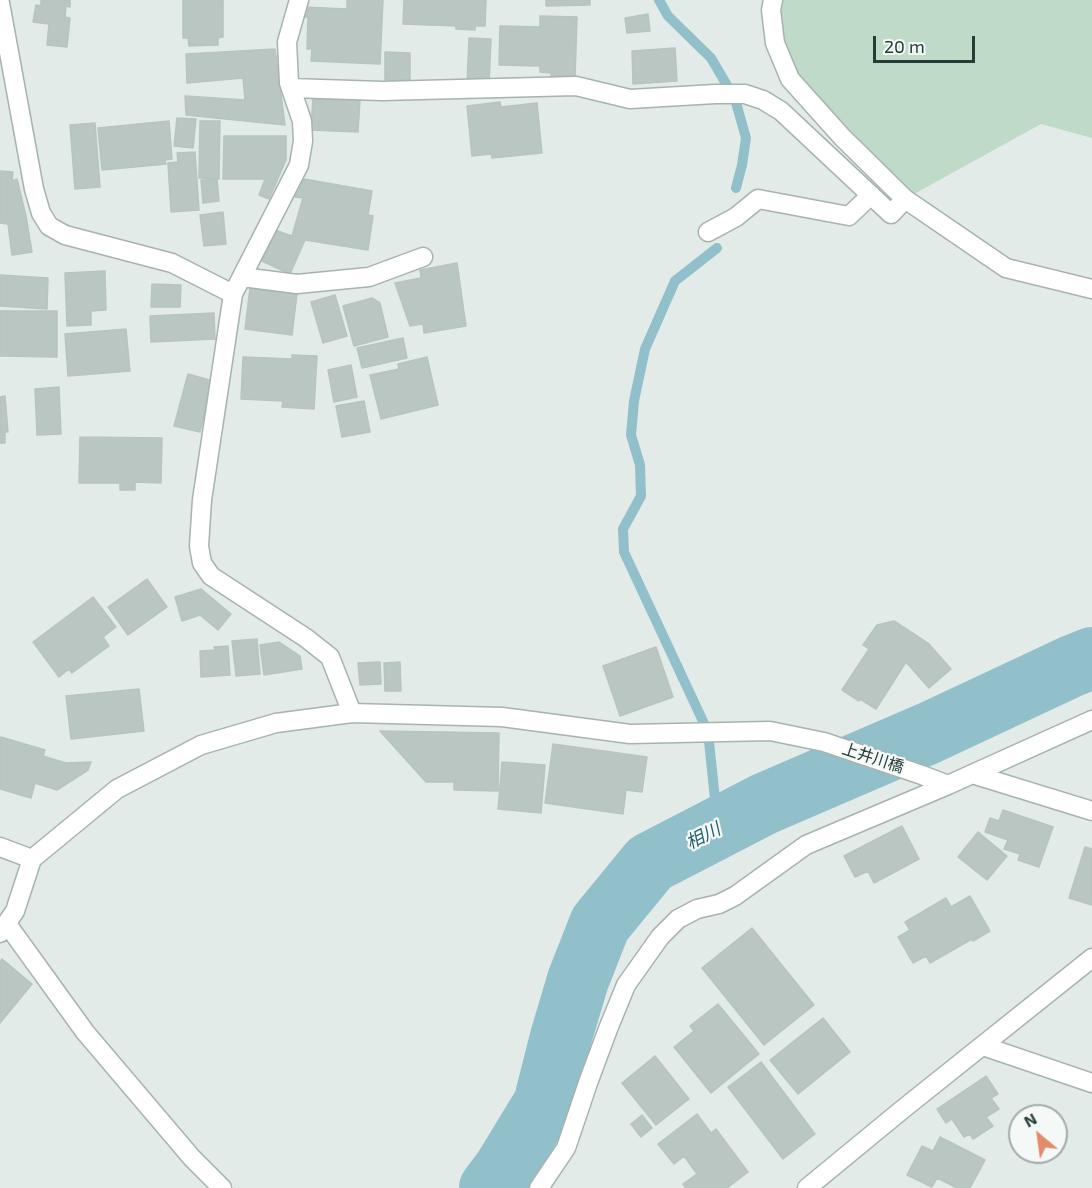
<!DOCTYPE html>
<meta charset="utf-8">
<style>
body{margin:0}
#map{position:relative;width:1092px;height:1188px;overflow:hidden;background:#e3ebe8;font-family:"Exo 2",sans-serif}
canvas{display:block}
.north{position:absolute;left:1008px;top:1104px;width:60px;height:60px;box-sizing:border-box;background:#f4f8f6;border:2px solid #a1aca9;border-radius:50%;rotate:331deg;font-size:16px;font-weight:700;line-height:24px;text-align:center;color:#253b36}
.north::after{content:'';display:block;margin:auto;width:21px;height:27px;background:#e28c6b;clip-path:polygon(50% 0,100% 100%,50% 72%,0 100%)}
.scale{position:absolute;left:873px;top:36px;width:102px;height:27px;box-sizing:border-box;border:3px solid #253b36;border-top:0;padding-left:8px;font-size:18px;line-height:21px;white-space:nowrap;color:#253b36;-webkit-text-stroke:4px #f4f8f6;paint-order:stroke}
</style>
<div id="map">
<canvas width="1092" height="1188"></canvas>
<div class="north">N</div>
<div class="scale">20 m</div>
</div>
<script>
const ctx = document.querySelector('canvas').getContext('2d');
ctx.lineJoin = 'round';
function fill(path, color) { ctx.fillStyle = color; ctx.fill(path, 'evenodd'); }
const shape = rows => new Path2D(rows.map(r => 'M' + r).join(''));
function trace(path, color, width, dash) { ctx.strokeStyle = color; ctx.lineWidth = width; ctx.lineCap = dash ? 'butt' : 'round'; ctx.setLineDash(dash || []); ctx.stroke(path); }
function write(font, color, halo, rows, align = 'center') {
  ctx.font = font + ' "Exo 2","Noto Sans JP",sans-serif'; ctx.lineWidth = 4.5; ctx.setLineDash([]); ctx.textBaseline = 'middle'; ctx.strokeStyle = halo; ctx.fillStyle = color; for (const [text, x, y, turn = 0] of rows) {
    ctx.save(); ctx.translate(x, y); ctx.rotate((+turn || 0) * Math.PI / 180); ctx.textAlign = isNaN(turn) ? turn : align; if (halo) ctx.strokeText(text, 0, 0); ctx.fillText(text, 0, 0); ctx.restore();
  }
}
fill(shape([
 [773,0,1092,0,1092,138,1041,124,905,199,790,79]
]), '#bfdac7');
trace(shape([
 [659,0,668,16,711,58,735,99,746,138,742,165,736,188],
 [717,248,675,281,645,349,634,401,631,435,640,465,641,496,623,529,624,552,708,732,718,828]
]), '#92c0ca', 10);
trace(shape([
 [490,1188,505,1168,544,1104,561,1037,578,980,600,924,650,863,764,804,929,733,1072,666,1092,658]
]), '#92c0ca', 62);
const building = shape([
 [41,0,70,0,70,7,66,6,65,17,70,18,67,47,47,45,49,24,33,22,36,5,41,6,41,0],
 [183,0,223,0,223,37,218,38,218,45,189,46,188,38,183,38,183,0],
 [347,0,383,0,380,64,311,61,312,49,307,49,308,17,302,17,303,7,347,9,347,0],
 [404,0,486,0,485,26,475,26,475,30,456,29,456,26,403,24,404,0],
 [546,0,590,0,590,5,546,6,546,0],
 [648,14,650,31,627,33,625,18,648,14],
 [540,16,577,17,575,79,551,78,551,73,540,72,540,66,499,65,500,26,540,27,540,16],
 [469,38,491,39,489,84,467,84,469,38],
 [675,48,677,81,633,84,632,51,675,48],
 [275,49,285,125,186,115,185,96,245,100,243,78,187,83,186,54,275,49],
 [385,52,410,53,410,80,385,80,385,52],
 [313,97,360,99,358,132,311,130,313,97],
 [500,102,501,107,537,103,542,153,492,158,491,154,472,156,467,106,500,102],
 [177,118,196,119,193,148,174,146,177,118],
 [169,121,172,159,165,160,166,164,102,170,98,128,169,121],
 [200,121,220,121,219,179,199,178,200,121],
 [95,123,100,187,75,189,70,125,95,123],
 [224,136,286,136,286,160,269,199,259,195,265,179,223,179,224,136],
 [195,152,199,210,171,212,168,163,178,162,177,153,195,152],
 [0,171,13,172,12,181,17,179,26,216,32,252,12,255,8,224,0,223,0,171],
 [217,179,219,201,203,203,201,180,217,179],
 [304,179,372,191,368,215,373,216,368,250,305,240,290,274,262,261,275,230,292,236,303,198,295,197,304,179],
 [223,212,226,244,204,246,200,215,223,212],
 [457,263,466,326,424,333,423,324,410,326,395,283,421,278,420,270,457,263],
 [105,271,106,310,91,311,91,325,67,326,65,273,105,271],
 [0,275,48,278,47,309,0,306,0,275],
 [152,284,181,285,180,307,151,307,152,284],
 [250,288,297,294,292,335,245,329,250,288],
 [335,295,347,336,323,343,311,302,335,295],
 [372,298,380,303,388,337,354,346,343,306,372,298],
 [0,311,57,311,57,357,0,356,0,311],
 [214,313,215,339,151,342,150,316,214,313],
 [126,329,130,371,68,376,65,334,126,329],
 [403,338,407,358,362,368,357,348,403,338],
 [292,355,317,356,314,409,282,407,283,401,241,399,243,357,292,359,292,355],
 [427,357,438,405,381,419,370,375,399,369,398,364,427,357],
 [351,365,357,397,334,402,328,370,351,365],
 [188,374,213,381,200,432,174,426,188,374],
 [59,387,61,434,37,435,35,389,59,387],
 [5,396,8,432,5,432,5,443,0,443,0,397,5,396],
 [364,401,370,432,342,437,336,406,364,401],
 [80,437,162,438,161,483,135,482,135,490,120,490,120,483,79,483,80,437],
 [147,579,167,607,128,635,108,607,147,579],
 [201,589,231,614,218,630,200,615,182,621,175,597,201,589],
 [93,597,116,627,103,637,109,646,72,673,69,669,59,677,33,642,93,597],
 [894,621,929,644,951,669,929,688,906,662,876,709,860,699,859,701,842,690,869,649,863,645,877,625,894,621],
 [257,639,260,674,236,676,232,641,257,639],
 [279,642,300,656,302,669,264,675,260,645,279,642],
 [228,646,230,675,201,677,200,651,215,650,214,647,228,646],
 [656,647,673,697,620,716,603,666,656,647],
 [380,662,381,684,360,685,358,663,380,662],
 [400,662,401,691,385,691,384,663,400,662],
 [139,689,144,731,71,739,66,696,139,689],
 [380,731,499,733,498,791,454,790,454,782,426,782,380,731],
 [1,737,45,750,43,756,66,763,91,762,88,770,57,790,35,783,31,798,0,789,0,740,1,737],
 [553,744,647,757,642,792,626,790,623,814,545,803,553,744],
 [502,762,545,765,541,813,498,809,502,762],
 [1003,810,1053,827,1039,867,1018,860,1020,854,1004,849,1008,840,985,832,990,818,999,821,1003,810],
 [902,826,919,859,874,883,868,871,855,877,844,856,902,826],
 [978,832,1007,856,987,880,958,857,978,832],
 [1085,847,1092,849,1092,905,1069,898,1085,847],
 [970,896,990,931,973,941,972,939,930,963,926,956,913,963,898,937,910,930,905,922,946,898,951,907,970,896],
 [752,928,814,1005,764,1045,702,968,752,928],
 [2,959,32,984,0,1023,0,962,2,959],
 [718,1004,759,1054,711,1093,674,1047,694,1031,690,1026,718,1004],
 [823,1018,850,1052,798,1094,770,1060,823,1018],
 [655,1056,689,1099,656,1125,622,1083,655,1056],
 [761,1062,815,1134,783,1159,728,1087,761,1062],
 [986,1076,998,1094,991,1098,999,1109,986,1117,993,1126,973,1139,970,1134,964,1137,952,1119,946,1123,937,1109,986,1076],
 [697,1114,711,1133,716,1129,748,1172,727,1188,686,1188,683,1184,697,1174,684,1156,674,1164,658,1144,697,1114],
 [642,1115,652,1128,641,1137,631,1124,642,1115],
 [940,1137,985,1160,970,1188,957,1188,937,1178,932,1187,907,1175,922,1146,933,1151,940,1137]
]);
fill(building, '#b9c6c1');
trace(building, '#b7c4bf', 1.5);
const lane = shape([
 [299,0,287,42,289,83,302,121,303,141,299,165,233,294,202,500,199,546,202,563,211,576,306,638,330,657,352,713],
 [0,3,34,189,41,213,49,226,65,235,172,263,233,294],
 [291,88,382,91,576,86,630,99,715,94,745,94,763,100,781,111,891,214,905,199],
 [708,232,736,217,758,199,849,216,871,195],
 [242,277,297,284,369,277,423,257],
 [7,924,85,1032,192,1158,222,1188]
]);
const street = shape([
 [773,0,771,10,775,43,790,79,842,137,905,199,1006,268,1092,289],
 [972,774,1092,811],
 [0,847,32,859],
 [0,933,15,911,32,859,117,789,201,745,276,723,352,713,502,717,630,734,770,731,824,742,922,775,948,785],
 [983,1046,1092,1083],
 [539,1188,566,1148,589,1080,608,1029,626,985,660,937,678,919,697,909,719,904,735,896,806,845,948,785,1092,720],
 [807,1188,903,1109,1092,958]
]);
trace(lane, '#a6b3af', 21);
trace(street, '#a6b3af', 21);
trace(lane, '#fff', 18);
trace(street, '#fff', 18);
write('16px', '#253b36', '#f4f8f6', [
 ["上井川橋",873,758,18]
]);
write('italic 18px', '#266170', '#f4f8f6', [
 ["相川",703,836,-27]
]);
</script>
